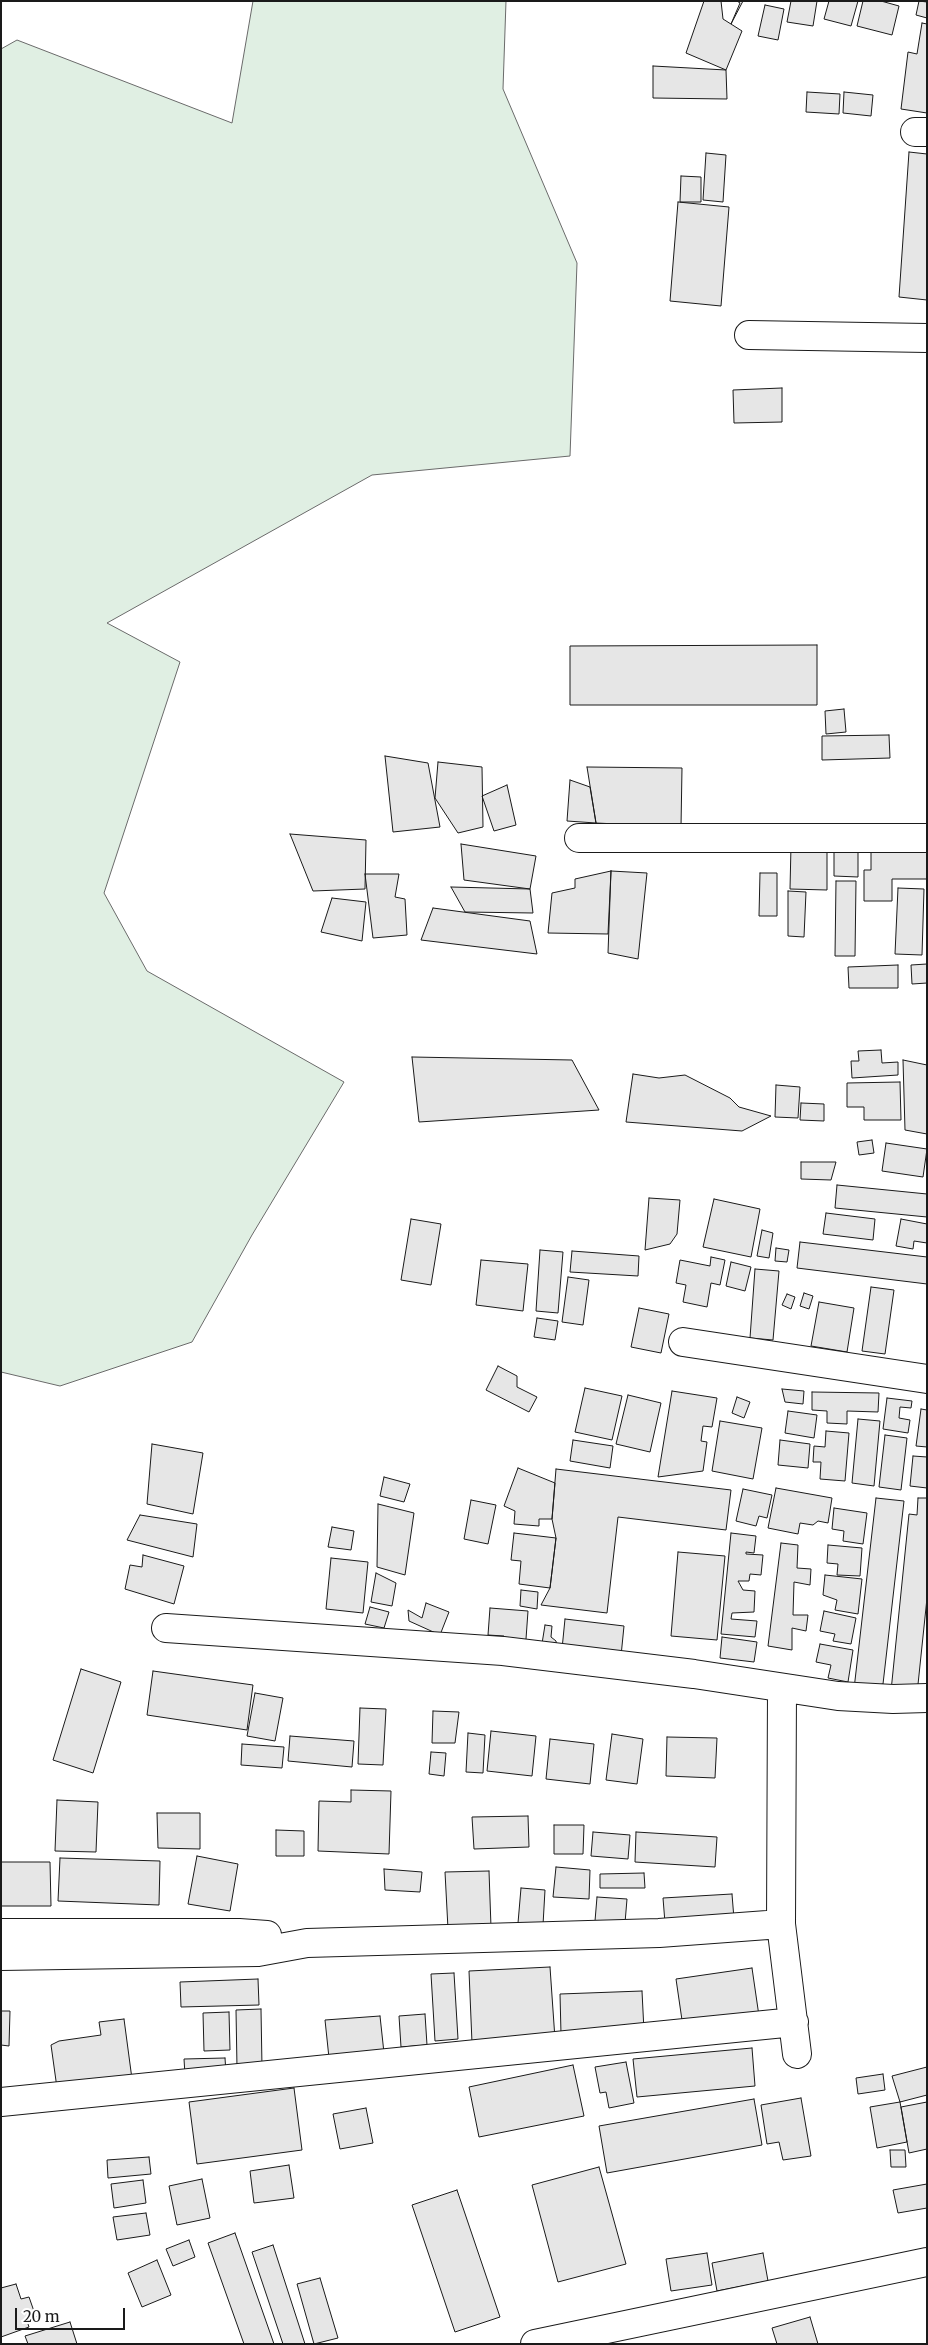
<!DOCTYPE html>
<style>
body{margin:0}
#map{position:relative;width:928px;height:2345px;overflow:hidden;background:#fff;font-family:Merriweather,serif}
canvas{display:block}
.frame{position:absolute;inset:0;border:2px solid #1a1a1a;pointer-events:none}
.scale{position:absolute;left:15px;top:2308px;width:110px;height:22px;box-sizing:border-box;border:2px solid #1a1a1a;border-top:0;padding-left:6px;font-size:15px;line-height:18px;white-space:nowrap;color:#1a1a1a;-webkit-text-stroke:4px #fff;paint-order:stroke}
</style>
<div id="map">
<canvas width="928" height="2345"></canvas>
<div class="frame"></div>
<div class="scale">20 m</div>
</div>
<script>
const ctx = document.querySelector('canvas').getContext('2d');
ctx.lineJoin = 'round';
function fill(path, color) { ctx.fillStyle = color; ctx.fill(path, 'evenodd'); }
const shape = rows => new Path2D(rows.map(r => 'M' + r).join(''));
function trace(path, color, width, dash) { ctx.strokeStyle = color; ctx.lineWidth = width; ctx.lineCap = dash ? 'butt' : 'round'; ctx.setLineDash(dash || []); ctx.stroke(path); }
const green = shape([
 [253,1,506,1,503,89,577,263,570,456,372,475,107,623,180,662,104,893,147,971,344,1082,252,1235,192,1342,60,1386,1,1372,1,49,17,40,232,123,253,1]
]);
fill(green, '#e0efe3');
trace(green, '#6a6a6a', 1);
const building = shape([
 [704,1,721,1,723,19,742,31,726,70,686,53,704,1],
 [737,1,743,1,731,24,740,3,737,1],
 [791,1,817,1,813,26,787,22,791,1],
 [829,1,858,1,851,26,824,19,829,1],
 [863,1,881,1,899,6,892,35,857,26,863,1],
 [919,1,927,2,927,18,916,15,919,1],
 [765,5,784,9,778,40,758,36,765,5],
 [922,23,927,24,927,113,901,109,908,52,917,54,922,23],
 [653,66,726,70,727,99,653,98,653,66],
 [807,92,840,94,839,114,806,112,807,92],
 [844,92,873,95,871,116,843,113,844,92],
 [909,152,927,154,927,300,899,297,909,152],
 [706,153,726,155,723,202,703,200,706,153],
 [681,176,701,177,701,202,680,202,681,176],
 [678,202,729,207,721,306,670,301,678,202],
 [782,388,782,422,734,423,733,390,782,388],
 [817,645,817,705,570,705,570,646,817,645],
 [844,709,846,732,826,734,825,711,844,709],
 [889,735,890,758,822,760,822,736,889,735],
 [385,756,428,763,440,827,393,832,385,756],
 [438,762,482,767,483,827,458,833,435,798,438,762],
 [587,767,682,768,681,827,596,823,587,767],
 [570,780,590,787,596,823,567,821,570,780],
 [507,785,516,825,494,831,482,796,507,785],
 [290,834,366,840,365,889,313,891,290,834],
 [461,844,536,856,530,889,464,880,461,844],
 [834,845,858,845,858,877,834,876,834,845],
 [791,846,827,847,827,890,790,889,791,846],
 [871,849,927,849,927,879,892,879,892,901,864,901,864,870,871,870,871,849],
 [611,871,647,873,638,959,608,953,611,871],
 [611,871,608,934,548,933,552,893,575,888,575,879,611,871],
 [760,873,777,873,777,916,759,916,760,873],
 [365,874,399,874,395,897,405,899,407,935,373,938,365,874],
 [836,881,856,881,855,956,835,956,836,881],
 [451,887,530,889,533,913,465,912,451,887],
 [898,888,924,889,922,955,895,954,898,888],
 [788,891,806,892,804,937,788,936,788,891],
 [332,898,366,902,362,941,321,932,332,898],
 [433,908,530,921,537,954,421,940,433,908],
 [927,964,927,983,912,984,911,965,927,964],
 [898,965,898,988,849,988,848,967,898,965],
 [881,1050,882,1063,898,1062,898,1075,852,1078,851,1061,859,1061,858,1051,881,1050],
 [412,1057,572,1060,599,1110,419,1122,412,1057],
 [903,1060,927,1065,927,1134,905,1130,903,1060],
 [633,1074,659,1078,685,1075,730,1098,739,1107,771,1116,742,1131,626,1122,633,1074],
 [900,1082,901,1120,864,1120,864,1107,847,1107,847,1083,900,1082],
 [776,1085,800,1087,798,1118,775,1117,776,1085],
 [801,1103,824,1104,824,1121,800,1120,801,1103],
 [872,1140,874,1153,859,1155,857,1142,872,1140],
 [886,1143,927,1149,923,1177,882,1171,886,1143],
 [801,1162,836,1162,831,1180,801,1179,801,1162],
 [837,1185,927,1194,927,1217,835,1208,837,1185],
 [649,1198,680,1200,677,1234,670,1244,645,1250,649,1198],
 [714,1199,760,1209,751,1257,703,1247,714,1199],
 [826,1213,875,1219,873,1240,823,1234,826,1213],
 [411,1219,441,1224,431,1285,401,1280,411,1219],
 [901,1219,927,1224,927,1243,914,1241,913,1249,896,1246,901,1219],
 [762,1230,773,1233,769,1258,757,1256,762,1230],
 [800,1242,927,1257,927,1284,797,1268,800,1242],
 [776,1248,789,1250,787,1262,775,1261,776,1248],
 [540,1250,563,1252,558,1313,536,1311,540,1250],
 [572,1251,639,1256,638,1276,570,1272,572,1251],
 [711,1257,725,1260,720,1285,711,1283,707,1307,683,1302,686,1285,676,1283,680,1260,710,1266,711,1257],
 [481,1260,528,1264,523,1311,476,1305,481,1260],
 [731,1262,751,1267,745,1291,726,1286,731,1262],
 [755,1269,779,1271,773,1340,750,1338,755,1269],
 [568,1277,589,1280,583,1325,562,1322,568,1277],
 [871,1287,894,1290,885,1354,862,1351,871,1287],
 [804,1293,813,1296,809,1309,800,1306,804,1293],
 [787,1294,795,1297,791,1309,782,1305,787,1294],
 [819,1302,854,1308,847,1352,811,1346,819,1302],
 [639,1308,669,1314,661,1353,631,1347,639,1308],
 [537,1318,558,1321,555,1340,534,1337,537,1318],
 [498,1366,517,1376,517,1387,537,1397,529,1412,486,1390,498,1366],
 [585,1388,622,1396,612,1440,575,1432,585,1388],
 [782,1389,804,1391,803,1404,785,1402,782,1389],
 [672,1391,717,1398,712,1427,703,1426,701,1441,707,1442,703,1471,658,1477,672,1391],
 [812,1392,879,1393,878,1412,847,1411,847,1424,827,1423,827,1411,812,1410,812,1392],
 [628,1395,661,1403,650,1452,616,1444,628,1395],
 [737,1397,750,1402,744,1418,732,1413,737,1397],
 [887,1398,912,1401,911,1408,900,1407,899,1418,910,1420,908,1433,883,1429,887,1398],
 [921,1409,927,1410,927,1447,916,1446,921,1409],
 [788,1411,817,1415,814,1438,785,1433,788,1411],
 [858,1419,880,1421,874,1486,852,1483,858,1419],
 [720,1421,762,1428,753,1479,712,1471,720,1421],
 [826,1431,849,1433,845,1481,820,1479,821,1462,813,1462,814,1446,825,1447,826,1431],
 [885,1435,907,1438,901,1490,879,1487,885,1435],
 [573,1440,613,1446,610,1468,570,1461,573,1440],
 [780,1440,810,1444,808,1468,778,1465,780,1440],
 [152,1444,203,1453,193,1514,147,1504,152,1444],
 [913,1456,927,1457,927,1488,910,1486,913,1456],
 [518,1468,555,1483,552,1519,539,1519,539,1526,514,1524,515,1511,504,1506,518,1468],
 [556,1469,731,1490,726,1530,618,1517,607,1613,541,1605,550,1588,556,1538,552,1519,556,1469],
 [384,1477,410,1484,404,1502,380,1496,384,1477],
 [776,1488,832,1498,828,1523,818,1521,813,1525,800,1523,798,1534,768,1528,776,1488],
 [743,1489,772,1495,767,1518,759,1516,756,1526,736,1521,743,1489],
 [876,1498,904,1501,883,1684,854,1689,876,1498],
 [918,1498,927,1498,927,1598,917,1694,891,1691,909,1514,917,1515,918,1498],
 [471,1500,496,1505,488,1544,464,1539,471,1500],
 [378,1504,414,1513,405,1575,377,1567,378,1504],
 [834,1508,867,1513,863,1544,843,1541,844,1531,832,1529,834,1508],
 [140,1515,197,1524,193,1557,127,1540,140,1515],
 [332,1527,354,1531,351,1550,328,1547,332,1527],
 [514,1533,556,1538,550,1588,519,1584,521,1561,511,1560,514,1533],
 [731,1533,756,1536,754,1553,746,1552,746,1554,763,1555,761,1575,750,1574,749,1581,738,1581,743,1590,755,1591,754,1612,732,1613,731,1619,757,1621,755,1637,721,1634,731,1533],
 [781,1543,798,1545,797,1568,811,1569,810,1585,794,1582,793,1615,808,1615,806,1631,792,1628,792,1650,768,1646,781,1543],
 [828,1545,862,1548,860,1576,837,1575,838,1564,827,1563,828,1545],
 [678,1552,725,1556,717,1640,671,1636,678,1552],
 [143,1555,184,1566,174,1604,125,1589,130,1565,142,1567,143,1555],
 [331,1558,368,1562,363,1613,326,1609,331,1558],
 [376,1573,396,1583,392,1606,371,1602,376,1573],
 [825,1575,862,1579,858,1614,835,1610,837,1600,823,1595,825,1575],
 [521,1590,538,1592,537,1609,520,1606,521,1590],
 [426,1603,449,1612,440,1635,409,1621,408,1610,422,1618,426,1603],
 [370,1607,389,1612,384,1628,365,1624,370,1607],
 [490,1608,528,1611,525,1653,503,1651,504,1636,488,1635,490,1608],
 [824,1611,856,1618,851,1644,833,1641,835,1634,820,1631,824,1611],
 [565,1619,624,1626,620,1666,561,1659,565,1619],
 [545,1625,552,1626,551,1637,556,1641,558,1655,540,1656,545,1625],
 [722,1637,757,1642,754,1662,720,1658,722,1637],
 [820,1644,853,1650,848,1682,828,1678,831,1665,816,1662,820,1644],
 [81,1669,121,1682,93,1773,53,1760,81,1669],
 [153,1671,253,1685,247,1730,147,1715,153,1671],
 [255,1693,283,1698,275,1741,247,1736,255,1693],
 [360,1708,386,1709,383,1765,358,1764,360,1708],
 [433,1711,459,1712,455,1743,432,1743,433,1711],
 [491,1731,536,1736,532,1776,487,1771,491,1731],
 [468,1733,485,1735,483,1773,466,1772,468,1733],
 [612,1734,643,1739,637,1784,606,1780,612,1734],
 [290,1736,354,1741,352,1767,288,1761,290,1736],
 [667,1737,717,1738,715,1778,666,1776,667,1737],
 [550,1739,594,1744,590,1784,546,1779,550,1739],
 [242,1744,284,1747,282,1768,241,1765,242,1744],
 [431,1752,446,1753,444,1776,429,1774,431,1752],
 [351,1790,391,1791,389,1854,318,1851,319,1801,351,1802,351,1790],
 [57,1800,98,1802,96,1852,55,1851,57,1800],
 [157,1813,200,1813,200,1849,158,1848,157,1813],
 [528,1816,529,1847,474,1849,472,1817,528,1816],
 [554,1825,584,1825,583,1854,554,1854,554,1825],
 [276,1830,304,1831,304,1856,276,1856,276,1830],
 [593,1832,630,1835,628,1859,591,1856,593,1832],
 [636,1832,717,1837,715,1867,635,1862,636,1832],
 [197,1856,238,1864,230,1911,188,1904,197,1856],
 [60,1858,160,1861,159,1905,58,1901,60,1858],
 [1,1862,50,1862,51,1906,1,1906,1,1862],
 [556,1867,590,1870,589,1899,553,1897,556,1867],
 [384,1869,422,1872,420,1892,385,1890,384,1869],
 [489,1871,491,1927,448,1929,445,1872,489,1871],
 [644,1873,645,1888,600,1888,600,1874,644,1873],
 [521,1888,545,1890,543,1925,518,1923,521,1888],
 [732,1894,734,1919,665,1923,663,1898,732,1894],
 [597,1897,627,1899,625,1923,595,1921,597,1897],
 [550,1967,555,2039,472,2043,469,1971,550,1967],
 [752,1968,759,2016,683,2027,676,1979,752,1968],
 [454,1973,458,2039,435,2041,431,1974,454,1973],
 [258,1979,259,2005,181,2007,180,1982,258,1979],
 [642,1991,644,2031,561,2034,560,1994,642,1991],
 [261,2009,262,2067,237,2068,236,2010,261,2009],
 [1,2011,10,2011,9,2046,1,2045,1,2011],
 [229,2012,230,2050,204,2051,203,2013,229,2012],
 [425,2014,427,2045,401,2047,399,2016,425,2014],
 [380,2016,384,2053,329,2058,325,2020,380,2016],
 [124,2019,132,2079,57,2088,51,2045,59,2041,101,2035,99,2022,124,2019],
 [752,2048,755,2086,637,2097,633,2059,752,2048],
 [225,2058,226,2073,185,2075,184,2059,225,2058],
 [626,2062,634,2103,609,2108,606,2092,600,2093,595,2067,626,2062],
 [573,2065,584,2116,479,2137,469,2087,573,2065],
 [927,2067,927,2095,900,2102,892,2076,927,2067],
 [883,2074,885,2090,858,2094,856,2078,883,2074],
 [294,2088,302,2150,197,2164,189,2102,294,2088],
 [801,2098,811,2156,783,2160,779,2142,767,2144,761,2105,801,2098],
 [754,2099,762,2145,607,2173,599,2126,754,2099],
 [900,2102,907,2142,877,2148,870,2107,900,2102],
 [927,2102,927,2149,909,2153,901,2107,927,2102],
 [366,2108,373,2143,340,2149,333,2114,366,2108],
 [890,2150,905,2150,906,2167,891,2167,890,2150],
 [149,2157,151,2174,108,2178,107,2160,149,2157],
 [289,2165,294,2198,254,2203,250,2171,289,2165],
 [599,2167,626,2264,558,2282,532,2185,599,2167],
 [202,2179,210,2218,177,2225,169,2186,202,2179],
 [143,2180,146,2203,114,2208,111,2184,143,2180],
 [927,2184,927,2208,898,2213,893,2190,927,2184],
 [457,2190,500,2317,455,2332,412,2205,457,2190],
 [146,2213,150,2235,117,2240,113,2217,146,2213],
 [235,2233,274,2344,244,2344,208,2243,235,2233],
 [189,2240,195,2257,173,2266,166,2249,189,2240],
 [273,2245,305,2344,283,2344,252,2252,273,2245],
 [707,2253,712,2285,671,2291,666,2259,707,2253],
 [763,2253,768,2281,717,2291,712,2263,763,2253],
 [157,2260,171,2295,142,2307,128,2273,157,2260],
 [320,2278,338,2338,314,2344,297,2284,320,2278],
 [16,2284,21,2299,29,2297,36,2317,27,2321,29,2327,1,2337,1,2288,16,2284],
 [810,2317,818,2344,777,2344,772,2328,810,2317],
 [70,2322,77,2344,28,2344,25,2336,70,2322]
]);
fill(building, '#e6e6e6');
trace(building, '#1a1a1a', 1);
const minor = shape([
 [915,132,927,132],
 [749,335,927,338],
 [579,838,927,838],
 [683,1342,927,1379],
 [166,1628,503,1651,694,1674,838,1696,893,1699,927,1698],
 [782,1689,781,1924,797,2054],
 [1,1933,239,1933,267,1935],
 [1,1956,258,1952,307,1943,659,1933,781,1924],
 [1,2102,794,2022],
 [535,2344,927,2262]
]);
trace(minor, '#1a1a1a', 30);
trace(minor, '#fff', 28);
</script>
